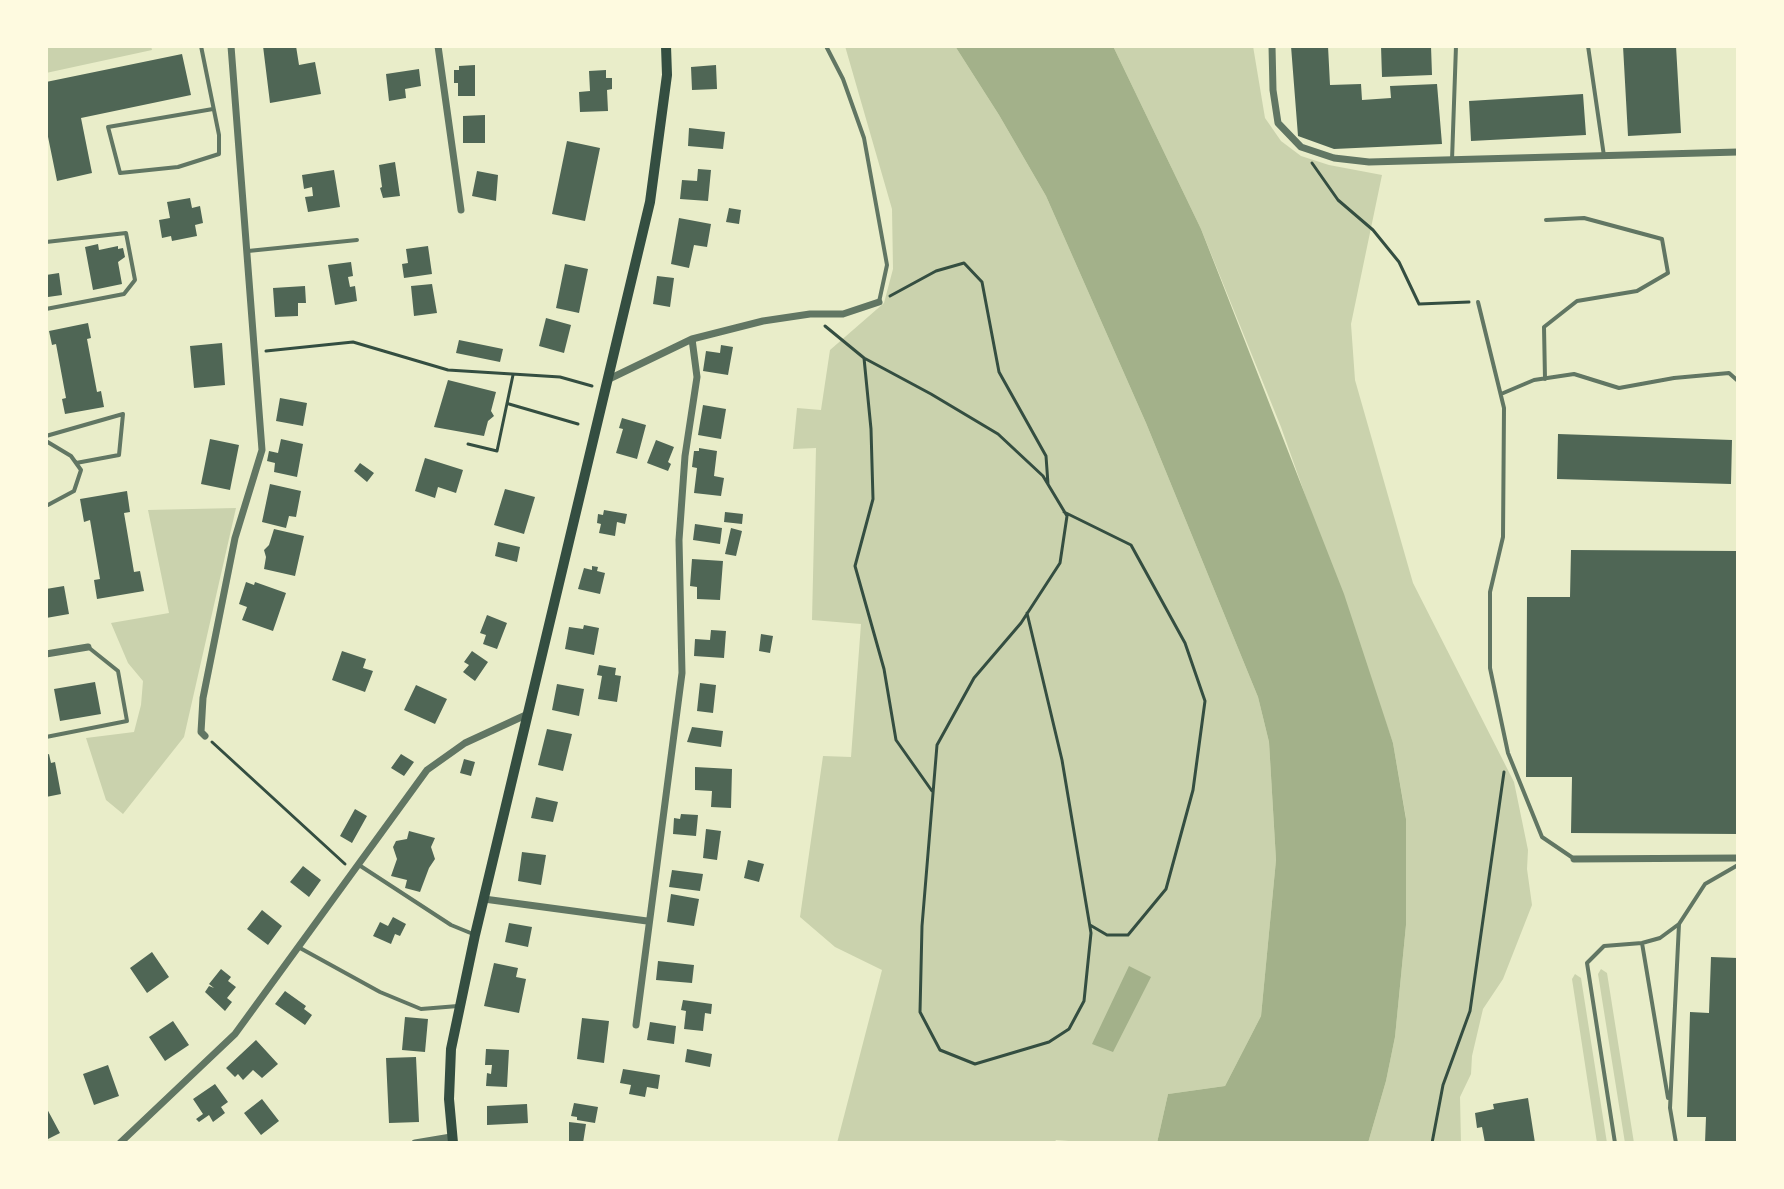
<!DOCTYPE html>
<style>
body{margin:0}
#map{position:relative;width:1784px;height:1189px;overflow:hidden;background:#e9edc9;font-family:Montserrat,sans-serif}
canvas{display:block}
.frame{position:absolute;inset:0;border:48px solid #fefae0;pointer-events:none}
</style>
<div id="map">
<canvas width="1784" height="1189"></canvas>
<div class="frame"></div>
</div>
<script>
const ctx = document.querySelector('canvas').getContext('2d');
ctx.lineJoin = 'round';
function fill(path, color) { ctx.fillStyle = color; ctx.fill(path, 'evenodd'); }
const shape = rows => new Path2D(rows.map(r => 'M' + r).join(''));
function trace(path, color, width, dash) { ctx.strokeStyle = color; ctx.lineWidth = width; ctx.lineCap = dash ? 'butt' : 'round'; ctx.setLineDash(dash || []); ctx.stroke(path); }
fill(shape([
 [46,46,151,46,152,50,46,73],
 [845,46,955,46,999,115,1046,196,1146,423,1258,697,1269,742,1276,860,1261,1016,1225,1086,1168,1094,1157,1143,1094,1143,1056,1140,1054,1143,837,1143,882,970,835,947,800,917,823,756,851,757,861,624,812,620,816,448,793,449,797,408,821,410,830,350,884,303,893,269,892,209],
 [1113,46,1253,46,1265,118,1281,141,1301,156,1329,165,1382,175,1351,324,1355,380,1413,583,1514,782,1528,850,1527,869,1532,905,1503,979,1483,1009,1472,1056,1471,1074,1460,1097,1461,1143,1368,1143,1386,1081,1395,1037,1406,925,1406,818,1393,743,1281,427,1201,229],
 [236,508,184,737,123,814,106,800,86,738,134,732,141,705,143,681,128,663,111,623,169,613,148,510],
 [1601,969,1607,973,1634,1143,1625,1143,1598,974],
 [1575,974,1581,978,1607,1143,1597,1143,1572,979]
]), '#cad2ad');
fill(shape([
 [955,46,1113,46,1201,229,1344,594,1393,743,1406,819,1406,925,1395,1037,1386,1081,1368,1143,1157,1143,1168,1094,1225,1086,1261,1016,1276,860,1269,742,1258,697,1146,423,1046,196,999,115],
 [1129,966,1151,977,1113,1052,1092,1044]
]), '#a3b18a');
fill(shape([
 [263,46,296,46,299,65,315,62,321,94,270,103],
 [1291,46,1328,46,1330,85,1361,84,1362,100,1391,98,1390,86,1437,84,1442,144,1334,149,1298,136],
 [1381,46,1431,46,1432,75,1382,77],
 [1623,46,1676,46,1681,133,1628,136],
 [182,54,191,95,81,118,92,173,57,181,46,127,46,82],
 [475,65,475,96,458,96,458,83,454,83,454,70,459,70,459,66],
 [716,65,717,89,692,90,691,67],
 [419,69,421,86,405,89,406,98,389,101,386,74],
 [606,70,606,78,612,78,612,89,607,90,608,111,580,112,579,92,590,91,589,71],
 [1583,94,1586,135,1471,141,1469,101],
 [485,115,485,143,463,143,463,116],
 [689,128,725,132,723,149,688,146],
 [567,141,600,148,585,221,552,214],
 [395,162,400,196,383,198,380,188,382,187,379,165],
 [698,169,711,170,708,201,680,199,682,180,697,181],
 [334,170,340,207,308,212,305,197,313,196,312,187,304,189,302,175],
 [477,171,498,175,496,201,472,196],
 [190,198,192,208,200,206,203,223,195,225,197,236,172,241,171,236,162,238,159,220,170,218,167,202],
 [729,208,741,210,739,224,726,222],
 [679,218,711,224,707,247,694,245,689,268,671,264],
 [98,244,99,250,118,246,118,249,123,248,125,257,118,262,122,284,93,290,85,247],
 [428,246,432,274,404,278,402,264,408,263,406,249],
 [351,262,353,276,348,277,350,287,355,286,357,301,335,305,328,265],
 [565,264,588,269,579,313,556,308],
 [59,273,62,295,48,297,46,275],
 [657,276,674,278,670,307,653,304],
 [432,284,437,313,414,316,411,286],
 [305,286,306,303,298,303,298,316,275,317,273,288],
 [546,318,571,325,564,353,539,346],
 [88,323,91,338,87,339,97,392,101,391,104,407,65,414,62,399,66,398,56,344,52,345,49,331],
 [459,340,503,349,500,362,456,353],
 [222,343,225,385,194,388,190,346],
 [721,345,733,347,728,375,703,371,706,351,720,353],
 [448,380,496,392,491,411,494,416,488,421,484,436,434,427],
 [280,398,307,403,303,426,276,421],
 [703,405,726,409,721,439,698,435],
 [622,418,646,425,637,459,616,453,623,429,619,428],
 [1558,434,1732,440,1731,484,1557,479],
 [210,439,239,445,230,490,201,484],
 [281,439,303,444,297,477,274,472,275,463,267,461,269,451,278,453],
 [656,440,674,447,668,462,671,464,668,471,647,463],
 [699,448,717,451,714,476,724,478,721,496,694,493,697,468,692,467,694,451,699,451],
 [425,458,463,470,456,493,438,487,435,498,415,491],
 [360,463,374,473,367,482,354,471],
 [270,484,301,491,296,517,289,516,286,528,262,522],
 [505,489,535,497,524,534,494,525],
 [127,491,130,512,124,513,134,572,140,571,144,591,97,599,94,580,100,579,90,520,84,522,80,499],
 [604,510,627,514,625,524,617,522,615,536,599,533,601,524,597,523,598,514,603,515],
 [725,512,743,514,742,524,724,522],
 [695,524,722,528,720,544,693,540],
 [731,528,742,531,736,556,725,554],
 [274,529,304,536,295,576,264,569,266,557,264,550,269,545],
 [498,542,520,547,517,562,495,556],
 [1571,550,1738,551,1738,834,1571,833,1572,777,1526,777,1527,597,1570,597],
 [692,559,723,561,720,600,697,599,697,587,690,586],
 [592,566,598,567,597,571,605,573,600,594,578,589,584,568,592,570],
 [246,582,254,585,255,582,286,593,273,631,242,620,247,607,239,604],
 [64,586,69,614,46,618,46,589],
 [487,615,507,623,497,649,483,644,486,635,480,633],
 [584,625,599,628,594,655,565,649,569,627,583,629],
 [711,630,726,631,724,658,694,656,695,639,710,640],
 [761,634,773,636,770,653,759,651],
 [342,651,366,659,363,668,373,671,365,692,332,680],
 [472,651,488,662,475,681,463,672,469,665,464,662],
 [599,665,616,668,615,675,621,676,617,702,598,699,602,676,597,675],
 [95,682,101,714,60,721,54,689],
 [700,683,716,685,713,713,697,711],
 [557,684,584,689,579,716,552,710],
 [416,685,447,699,435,724,404,710],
 [692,727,723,731,721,747,687,742],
 [547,729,572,734,563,771,538,765],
 [49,754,51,763,55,762,61,794,46,797,46,755],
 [401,754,414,762,404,776,391,768],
 [464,759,475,762,471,776,460,773],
 [695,767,732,769,731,808,711,807,712,791,695,790],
 [536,797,558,802,553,822,531,818],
 [355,809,367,816,352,843,340,836],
 [681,814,698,815,696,836,673,834,674,818,680,819],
 [706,829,721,831,717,860,703,858],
 [409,831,435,838,431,847,435,859,429,868,420,892,405,888,407,880,391,876,397,859,393,847,396,841,407,839],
 [522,852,546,855,541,885,518,881],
 [748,860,764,864,759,882,744,878],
 [303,866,321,880,309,897,290,882],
 [672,870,703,874,700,891,669,887],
 [671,894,699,899,694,926,667,922],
 [262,910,282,926,268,945,247,929],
 [393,917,406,924,400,936,395,934,391,944,373,936,380,922,388,926],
 [509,923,532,927,528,947,505,942],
 [152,952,169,977,147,993,130,968],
 [1711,957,1738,958,1738,1143,1705,1143,1706,1117,1687,1117,1690,1012,1709,1013],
 [658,961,694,965,692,983,656,980],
 [494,963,518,968,516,977,526,979,519,1013,484,1006],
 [221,969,231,977,228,981,236,987,227,998,232,1002,225,1011,205,992,209,986,214,988,209,984],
 [285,991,306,1006,304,1009,312,1015,305,1025,275,1004],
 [683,1000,712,1004,711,1014,705,1013,703,1031,684,1029,686,1011,681,1010],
 [405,1017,428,1019,425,1052,402,1050],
 [582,1018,609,1021,604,1063,577,1059],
 [173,1021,189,1045,165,1061,149,1037],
 [650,1022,676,1026,674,1044,647,1040],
 [256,1040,278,1064,262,1078,253,1070,243,1080,238,1074,235,1077,226,1068],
 [486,1049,509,1050,507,1087,486,1086,487,1073,491,1074,492,1065,485,1065],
 [687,1049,712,1054,710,1067,685,1062],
 [416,1057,419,1122,389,1123,386,1058],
 [108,1065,119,1096,94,1105,83,1074],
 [623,1069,660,1075,658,1089,647,1087,645,1097,629,1094,631,1085,620,1083],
 [215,1084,228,1102,221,1107,225,1113,213,1122,209,1115,199,1122,196,1119,203,1114,193,1099],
 [1528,1098,1535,1143,1485,1143,1482,1127,1477,1128,1475,1113,1494,1109,1493,1104],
 [262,1099,279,1121,261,1135,244,1113],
 [574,1103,598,1107,595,1123,577,1120,577,1117,571,1116],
 [527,1104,528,1123,487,1125,487,1106],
 [46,1107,60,1133,46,1140],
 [569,1122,586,1124,583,1143,569,1143]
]), '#4f6655');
trace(shape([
 [1312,163,1338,200,1373,230,1399,262,1419,304,1469,302],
 [890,296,936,271,964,263,982,282,999,372,1046,456,1048,484],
 [825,326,864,358,931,394,998,434,1043,476,1067,516,1060,563,1021,623,974,678,937,745,922,926,920,1012,940,1050,975,1064,1049,1042,1069,1029,1084,1001,1091,933,1062,760,1027,613],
 [266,351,353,342,448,370,560,377,592,386],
 [864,358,871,429,873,499,855,566,884,669,896,740,932,791],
 [509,404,578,424],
 [468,444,497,451,513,375],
 [1064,512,1131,545,1185,643,1205,701,1193,790,1166,889,1128,935,1107,935,1090,925],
 [212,742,345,864],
 [1432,1143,1443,1085,1470,1011,1504,772]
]), '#344e41', 3);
trace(shape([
 [201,46,219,135,219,154,178,167,120,173,108,127,213,109],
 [826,46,843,79,864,138,887,265,879,302],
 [1588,46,1604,156],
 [1452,160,1456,46],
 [46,242,126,233,135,280,124,294,46,309],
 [248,251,357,240],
 [1478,302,1504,408,1503,537,1490,592,1490,668,1508,753,1542,837,1573,858],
 [1545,379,1544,327,1577,301,1637,291,1668,273,1662,239,1584,218,1546,220],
 [1501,394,1534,380,1574,374,1619,388,1674,378,1729,373,1738,381],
 [46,436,123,414,119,455,76,463],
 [46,441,71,456,81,470,74,491,46,506],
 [46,737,127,721,118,671,88,647],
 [359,865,451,925,473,934],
 [1642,943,1668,1098],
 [300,948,380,992,421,1009,458,1006],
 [1615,1143,1587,963,1604,946,1642,943,1660,938,1679,924,1705,884,1738,865],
 [1676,1143,1670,1108,1679,924]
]), '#617663', 4);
trace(shape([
 [438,46,461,210],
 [1272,46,1273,90,1278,123,1301,147,1334,158,1369,162,1738,152],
 [607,380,692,339,763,321,810,314,843,314,879,302],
 [46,654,88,647],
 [205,736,201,732,203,698,235,538,262,450,231,46],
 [1574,859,1738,858],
 [484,899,647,921],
 [636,1025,682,673,679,540,685,456,697,377,692,339],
 [120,1143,235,1034,427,770,465,743,528,714],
 [415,1143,451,1137]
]), '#617663', 7);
trace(shape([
 [453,1143,449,1099,451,1049,475,935,650,202,667,75,666,46]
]), '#344e41', 10);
</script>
